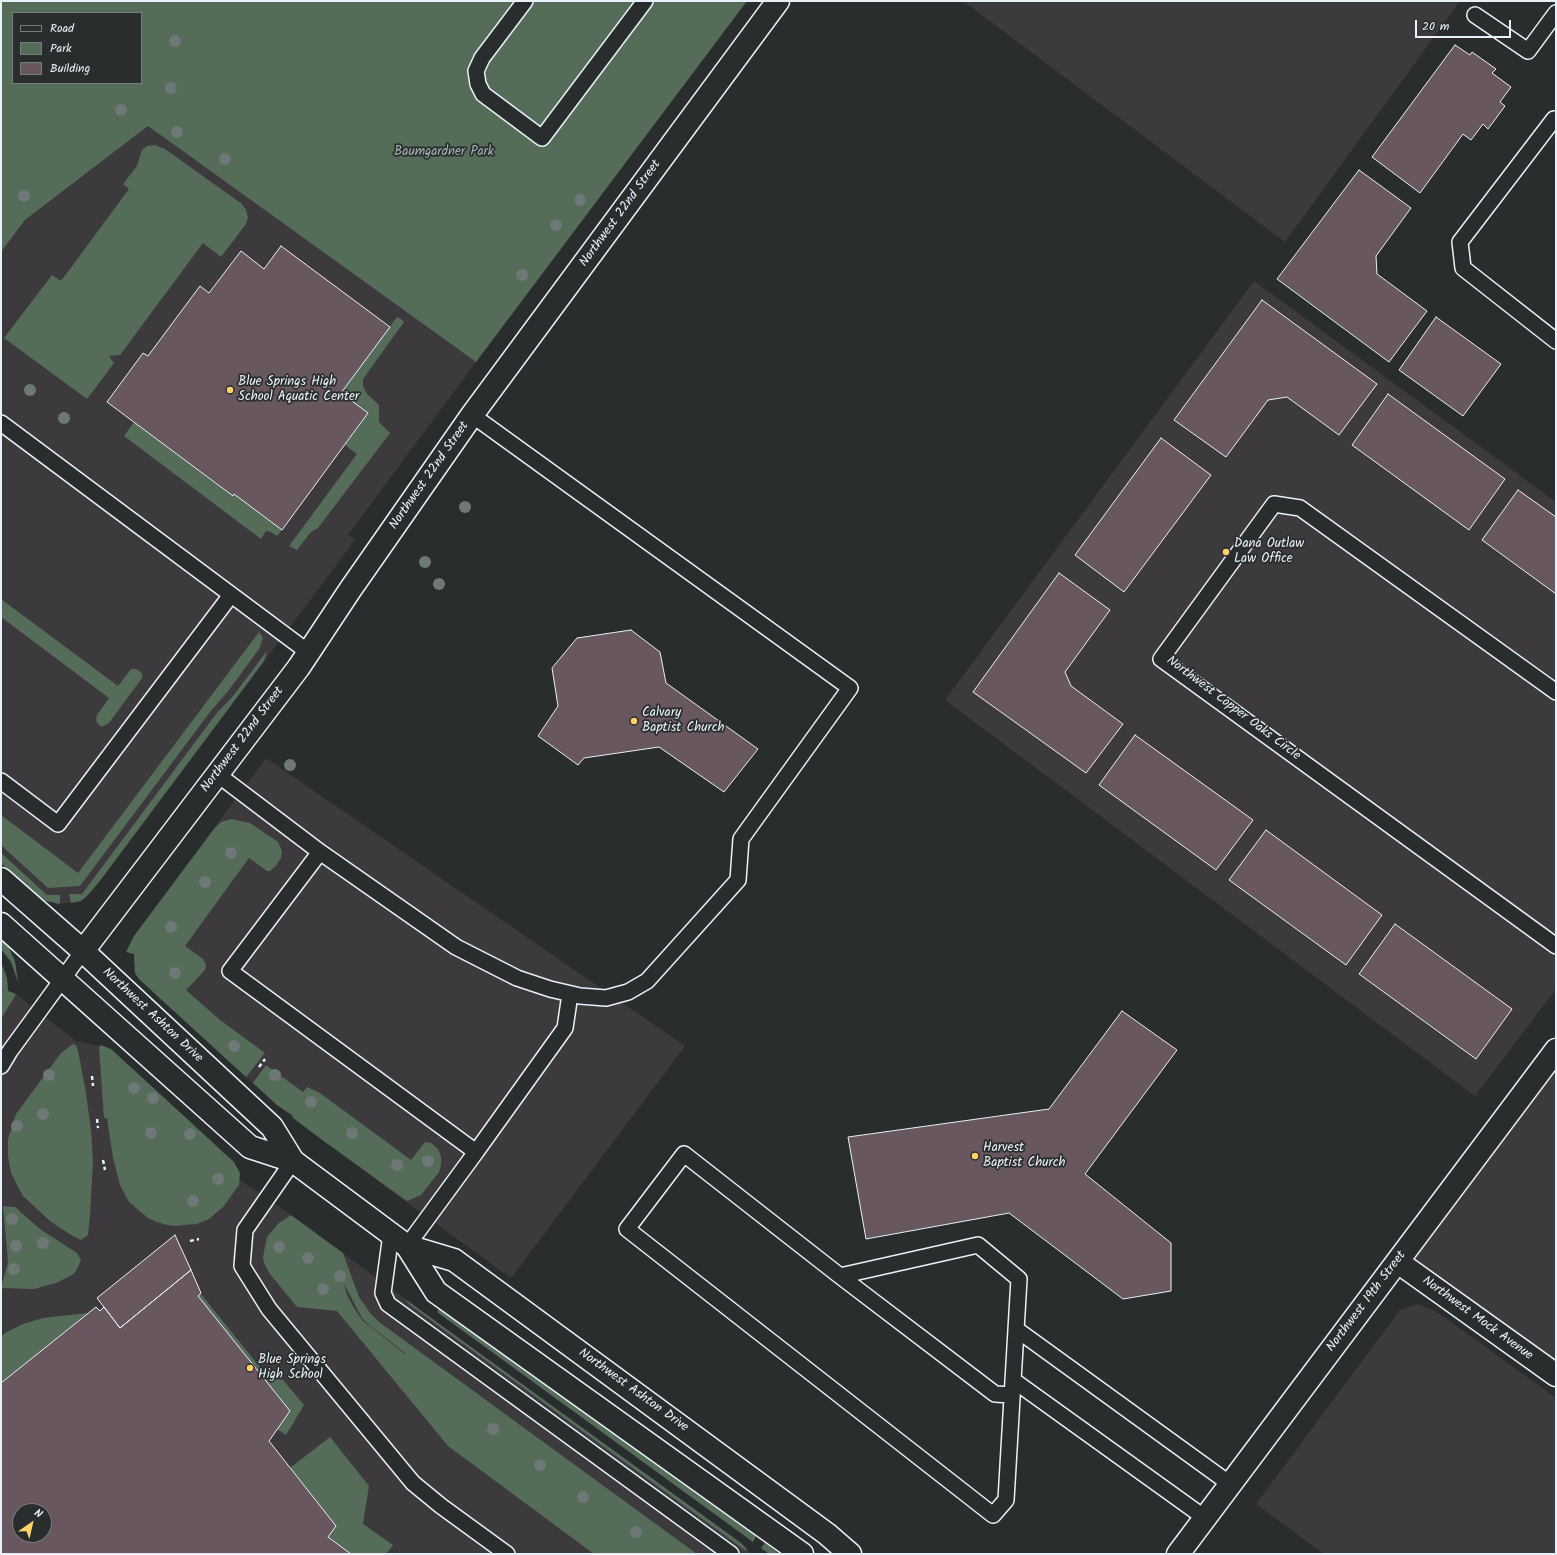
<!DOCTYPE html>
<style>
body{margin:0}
#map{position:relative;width:1557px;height:1555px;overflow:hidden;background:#2a2d2e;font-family:Kalam,sans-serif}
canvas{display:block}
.frame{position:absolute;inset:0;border:2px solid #e8f1f8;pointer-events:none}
.legend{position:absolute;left:12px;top:12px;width:130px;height:72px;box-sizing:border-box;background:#2a2d2e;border:1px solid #767b7f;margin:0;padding:5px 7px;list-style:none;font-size:12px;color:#e8f1f8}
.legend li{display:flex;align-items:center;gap:8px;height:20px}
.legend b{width:20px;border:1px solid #767b7f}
.north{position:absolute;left:12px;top:1503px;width:40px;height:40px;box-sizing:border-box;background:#2a2d2e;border:1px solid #767b7f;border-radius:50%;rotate:34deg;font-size:11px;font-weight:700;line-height:16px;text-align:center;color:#e8f1f8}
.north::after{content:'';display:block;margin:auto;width:14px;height:18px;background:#ffd166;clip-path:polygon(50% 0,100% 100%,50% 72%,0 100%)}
.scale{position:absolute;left:1415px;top:20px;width:96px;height:18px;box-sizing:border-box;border:2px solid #e8f1f8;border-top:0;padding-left:5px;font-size:12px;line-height:14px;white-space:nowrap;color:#e8f1f8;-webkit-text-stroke:3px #2a2d2e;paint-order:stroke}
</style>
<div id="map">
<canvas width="1557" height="1555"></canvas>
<div class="frame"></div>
<ul class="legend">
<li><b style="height:5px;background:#2a2d2e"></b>Road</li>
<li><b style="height:11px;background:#546c58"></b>Park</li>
<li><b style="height:11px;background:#68575f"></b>Building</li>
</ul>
<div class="north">N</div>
<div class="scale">20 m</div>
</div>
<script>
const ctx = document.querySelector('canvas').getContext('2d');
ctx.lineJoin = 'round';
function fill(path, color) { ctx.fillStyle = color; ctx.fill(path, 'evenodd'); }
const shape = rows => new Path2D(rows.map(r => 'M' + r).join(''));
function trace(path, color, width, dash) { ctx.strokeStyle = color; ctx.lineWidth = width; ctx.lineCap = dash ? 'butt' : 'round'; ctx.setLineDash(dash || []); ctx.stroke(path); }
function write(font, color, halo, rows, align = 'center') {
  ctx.font = font + ' Kalam,sans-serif'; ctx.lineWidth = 3.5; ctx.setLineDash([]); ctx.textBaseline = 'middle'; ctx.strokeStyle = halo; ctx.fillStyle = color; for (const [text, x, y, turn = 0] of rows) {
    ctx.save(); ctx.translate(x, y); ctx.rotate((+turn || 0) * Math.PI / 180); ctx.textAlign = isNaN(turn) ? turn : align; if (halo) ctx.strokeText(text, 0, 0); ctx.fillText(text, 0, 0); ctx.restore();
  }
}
fill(shape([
 [963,1,1460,1,1285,242],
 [148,126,476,362,348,535,355,540,91,893,77,902,71,903,56,904,44,899,1,861,1,252,25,220],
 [1254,281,1556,502,1556,989,1475,1096,945,700],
 [266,758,685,1046,511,1278,387,1188,277,1105,159,998,139,979,135,973,134,936],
 [1,962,7,978,8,991,16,994,76,1041,111,1049,231,1160,240,1180,291,1215,752,1554,1,1554],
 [20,1511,44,1511,44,1535,20,1535],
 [1556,1050,1556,1375,1398,1262],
 [1417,1304,1433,1310,1454,1324,1556,1398,1556,1554,1324,1554,1256,1504,1400,1310]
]), '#3d3a3d');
fill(shape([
 [1,1,747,1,476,362,148,126,25,220,1,252],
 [13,13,141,13,141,83,13,83],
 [155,145,165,149,242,204,246,210,248,218,246,224,221,257,203,243,120,355,109,356,114,363,87,399,4,338,52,275,61,281,129,189,123,184,137,166,142,150,147,146],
 [397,317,401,319,404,322,363,379,363,386,367,394,379,405,379,422,390,433,318,528,311,532,297,550,289,546,357,454,345,445,368,413,341,393],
 [134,422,232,496,234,494,282,530,277,536,271,532,266,531,261,539,124,436],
 [1,599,118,686,131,669,136,669,142,673,142,678,109,723,102,727,98,724,96,720,97,715,109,698,1,617],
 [259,632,263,638,259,649,229,690,210,712,80,886,48,888,1,845,1,815,78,873],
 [267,651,264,661,102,878,87,896,81,901,71,903,69,894,82,894,216,714,233,696],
 [231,819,250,823,278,842,282,851,281,858,276,866,270,871,267,871,249,858,185,946,203,959,206,965,205,970,186,990,220,1020,265,1053,246,1077,139,979,135,973,134,954,126,952,134,936,214,829,221,822],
 [1,853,47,895,60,895,60,904,46,901,34,893,1,863],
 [1,939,9,948,15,961,18,982,11,962,1,949],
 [1,962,7,978,8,991,16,994,1,1019],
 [73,1044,76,1045,78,1051,85,1087,91,1129,93,1162,90,1216,88,1235,81,1240,71,1235,50,1221,23,1196,11,1173,8,1156,8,1139,16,1114,61,1053],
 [101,1045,111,1049,234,1162,240,1173,239,1185,223,1207,209,1219,194,1225,194,1224,175,1226,167,1225,157,1222,148,1218,129,1202,120,1185,113,1158,107,1118,104,1118,99,1047],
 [266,1065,303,1092,307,1087,320,1093,411,1160,425,1142,431,1143,438,1149,441,1157,441,1165,439,1172,421,1195,407,1201,325,1142,293,1118,292,1115,277,1105,253,1083],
 [3,1206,15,1207,40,1229,77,1253,81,1260,76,1271,72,1275,56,1283,34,1289,1,1288,8,1262],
 [291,1215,343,1253,359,1297,370,1313,379,1322,697,1554,594,1554,448,1446,337,1311,297,1307,270,1274,264,1263,263,1257,267,1237,279,1223],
 [344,1284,362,1318,369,1325,405,1353,405,1354,363,1321,354,1308,347,1295],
 [200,1293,258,1365,283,1380,304,1405,286,1435,277,1429,290,1411,198,1296],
 [405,1299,741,1543,747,1549,746,1551,425,1316,410,1305],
 [440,1308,756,1536,753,1542,437,1312],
 [88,1313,1,1383,1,1337,5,1333,23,1324,43,1318],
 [330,1437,369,1486,363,1524,393,1545,386,1554,351,1554,328,1537,336,1526,290,1468],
 [765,1543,779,1554,769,1554,761,1548]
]), '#546c58');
const building = shape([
 [1455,45,1470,55,1472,52,1496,69,1492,73,1511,87,1500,102,1505,106,1488,129,1483,124,1471,140,1463,134,1420,193,1372,157,1455,45],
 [1359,170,1411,208,1376,256,1377,274,1427,311,1389,362,1277,279,1359,170],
 [281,246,390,327,341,393,368,413,282,530,234,494,233,496,107,402,143,353,148,356,200,286,209,293,241,251,264,269,281,246],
 [1262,300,1377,384,1339,435,1287,397,1268,400,1226,457,1174,420,1262,300],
 [1436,317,1501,364,1463,416,1399,370,1436,317],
 [1388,394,1505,479,1469,530,1352,445,1388,394],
 [1161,438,1211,475,1124,592,1075,555,1161,438],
 [1518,490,1556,517,1556,594,1482,540,1518,490],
 [1059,573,1110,610,1065,672,1071,686,1123,724,1086,773,973,692,1059,573],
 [631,630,660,652,666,683,758,749,724,792,659,747,584,758,578,765,538,736,558,706,552,668,577,638,631,630],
 [1135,735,1253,820,1216,870,1099,785,1135,735],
 [1266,830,1382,915,1346,965,1229,880,1266,830],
 [1395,924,1512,1009,1476,1059,1359,974,1395,924],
 [1122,1011,1177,1050,1085,1174,1171,1243,1171,1291,1123,1299,1009,1213,866,1239,848,1137,1049,1109,1122,1011],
 [175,1235,191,1270,120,1328,97,1298,175,1235],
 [191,1270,201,1293,198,1296,290,1411,269,1441,336,1526,328,1537,351,1554,1,1554,1,1383,96,1307,100,1311,104,1307,120,1328,191,1270],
 [20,1511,44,1511,44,1535,20,1535,20,1511]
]);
fill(building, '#68575f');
trace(building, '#e8f1f8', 1);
const service = shape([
 [525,1,482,58,476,71,478,84,483,94,542,138,645,1],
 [1475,15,1528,51,1556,13],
 [1556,119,1554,119,1460,242,1463,268,1556,341],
 [1,423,308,652],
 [1556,692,1300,508,1274,504,1161,659,1556,946],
 [217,774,320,852,456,947,517,978,550,989,580,996,606,998,628,992,647,981,738,880,741,839,850,688,472,415],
 [1,781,58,824,231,595],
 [320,852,230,971,476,1152,565,1028,570,994],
 [1,1066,10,1051,83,951],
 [293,1161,245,1230,242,1266,269,1309,413,1483,441,1506,507,1554],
 [391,1234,383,1293,388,1304,731,1554],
 [407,1246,476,1152],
 [840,1276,978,1245,1019,1279,1006,1500,993,1515,627,1229,684,1154,840,1276,995,1394,1012,1395],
 [1016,1329,1230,1484],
 [1013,1380,1205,1518]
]);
const minor = shape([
 [1,879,83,951,272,1127,293,1161],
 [1,924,250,1147,293,1161,407,1246,454,1260,827,1534,850,1554],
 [83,951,299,667,350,590,472,415,778,1],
 [407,1246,436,1292,802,1554],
 [1398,1262,1556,1375],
 [1178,1554,1556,1050]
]);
trace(service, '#e8f1f8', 18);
trace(minor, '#e8f1f8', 25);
trace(shape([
 [259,1067,265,1059],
 [92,1076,93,1086],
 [97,1119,98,1128],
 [103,1160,105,1170],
 [190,1241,199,1239]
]), '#e8f1f8', 2.5, [4, 3]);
trace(service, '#2a2d2e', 15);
trace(minor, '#2a2d2e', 22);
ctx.fillStyle = '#6e7876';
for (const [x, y] of [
 [175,41],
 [171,88],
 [121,110],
 [177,132],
 [225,159],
 [24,196],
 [580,200],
 [556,225],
 [522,275],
 [30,390],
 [64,418],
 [465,507],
 [425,562],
 [439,584],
 [290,765],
 [231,853],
 [205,882],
 [171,927],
 [175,973],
 [234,1046],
 [49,1075],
 [275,1075],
 [134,1088],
 [153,1098],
 [311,1102],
 [43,1114],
 [17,1126],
 [151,1133],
 [352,1133],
 [190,1134],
 [428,1161],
 [397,1165],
 [218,1179],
 [193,1201],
 [12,1219],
 [43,1243],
 [16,1246],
 [279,1247],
 [308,1258],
 [14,1269],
 [340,1276],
 [323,1289],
 [493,1429],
 [540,1465],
 [583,1497],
 [636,1532]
]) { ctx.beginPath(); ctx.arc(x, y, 6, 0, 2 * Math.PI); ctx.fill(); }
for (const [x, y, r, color] of [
 [230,390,4,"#ffd166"],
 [1226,552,4,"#ffd166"],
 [634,721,4,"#ffd166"],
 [975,1156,4,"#ffd166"],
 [250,1368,4,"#ffd166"]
]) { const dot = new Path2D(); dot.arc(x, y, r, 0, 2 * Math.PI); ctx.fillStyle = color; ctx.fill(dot); trace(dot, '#2a2d2e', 1.5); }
write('13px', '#a5b5b0', '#2a2d2e', [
 ["Baumgardner Park",444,153]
]);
write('13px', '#e8f1f8', '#2a2d2e', [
 ["Northwest 22nd Street",621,214,-54],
 ["Northwest 22nd Street",430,476,-55],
 ["Northwest Copper Oaks Circle",1233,709,37],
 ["Northwest 22nd Street",243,740,-53],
 ["Northwest Ashton Drive",152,1016,43],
 ["Northwest 19th Street",1367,1302,-53],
 ["Northwest Mock Avenue",1477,1319,36],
 ["Northwest Ashton Drive",633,1391,36]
]);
write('13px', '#e8f1f8', '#2a2d2e', [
 ["Blue Springs High",238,383],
 ["School Aquatic Center",238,398],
 ["Dana Outlaw",1234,545],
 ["Law Office",1234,560],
 ["Calvary",642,714],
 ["Baptist Church",642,729],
 ["Harvest",983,1149],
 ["Baptist Church",983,1164],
 ["Blue Springs",258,1361],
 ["High School",258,1376]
], 'left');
</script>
